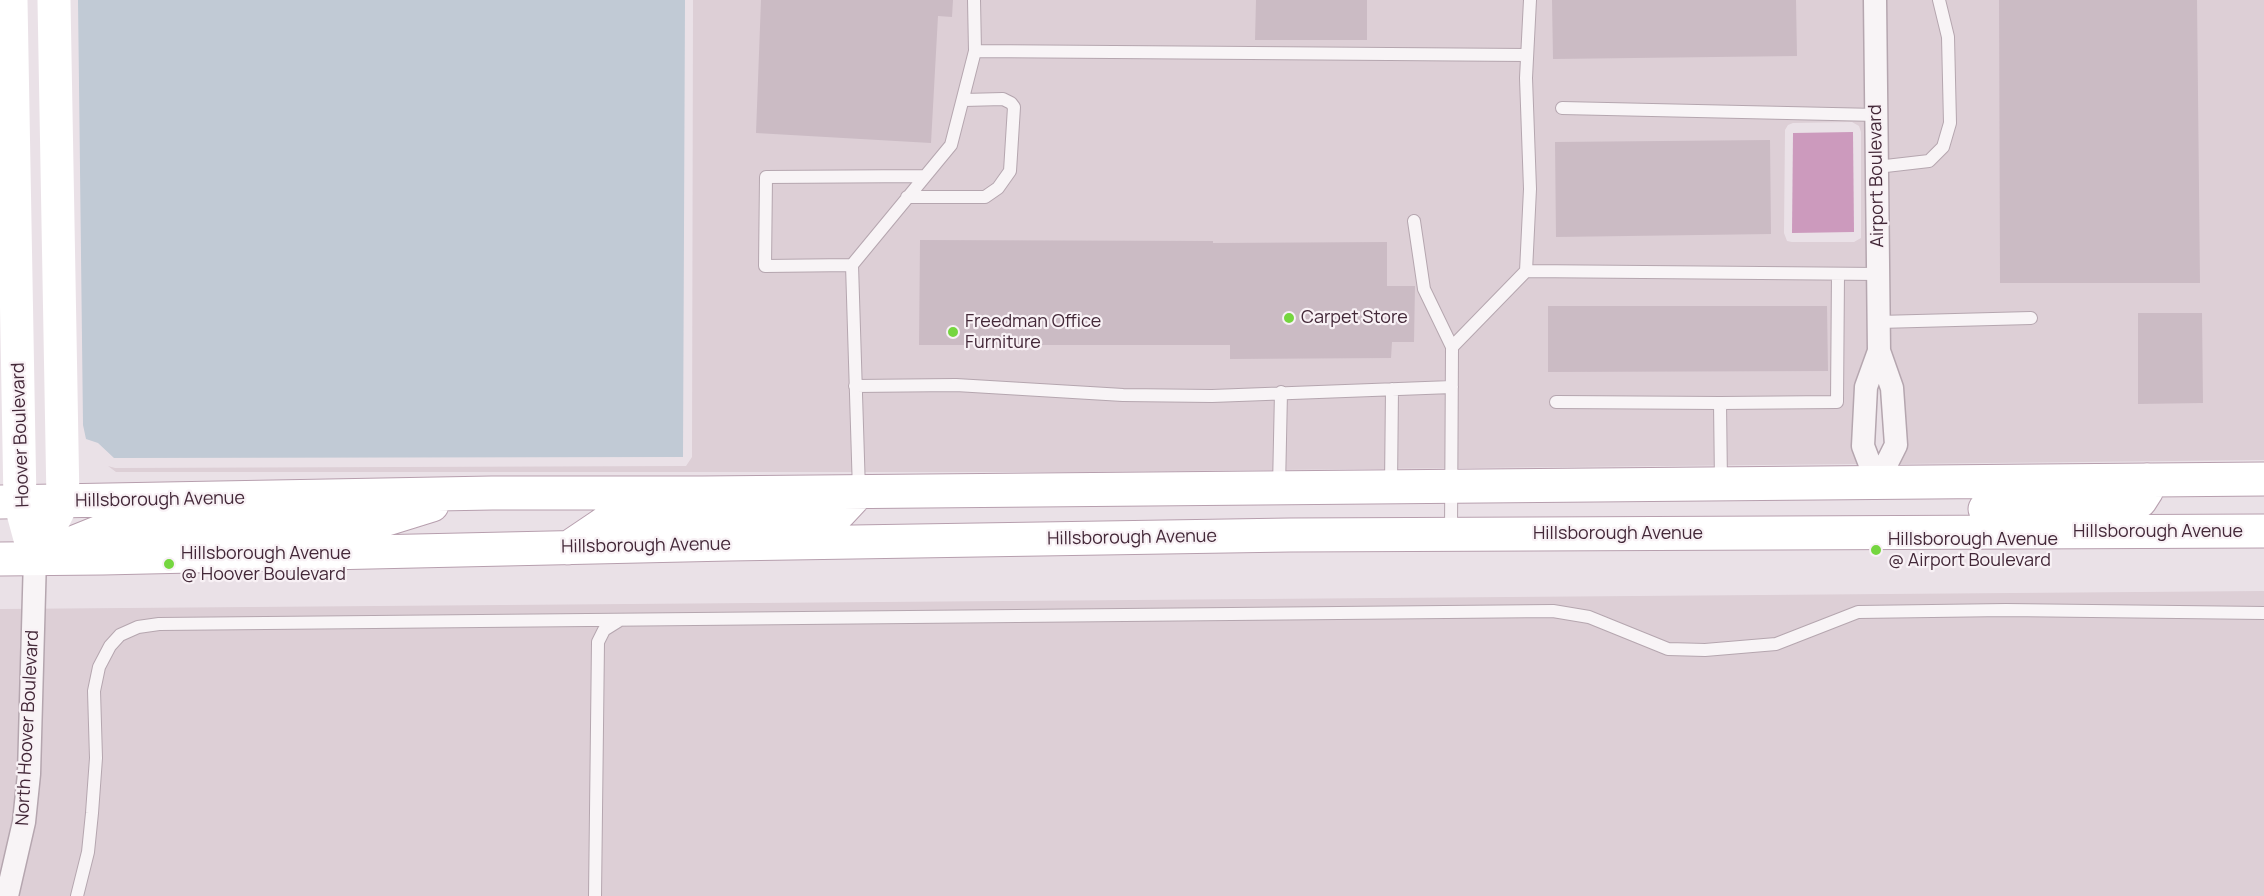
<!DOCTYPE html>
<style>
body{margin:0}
canvas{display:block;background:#eae1e7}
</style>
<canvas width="2264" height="896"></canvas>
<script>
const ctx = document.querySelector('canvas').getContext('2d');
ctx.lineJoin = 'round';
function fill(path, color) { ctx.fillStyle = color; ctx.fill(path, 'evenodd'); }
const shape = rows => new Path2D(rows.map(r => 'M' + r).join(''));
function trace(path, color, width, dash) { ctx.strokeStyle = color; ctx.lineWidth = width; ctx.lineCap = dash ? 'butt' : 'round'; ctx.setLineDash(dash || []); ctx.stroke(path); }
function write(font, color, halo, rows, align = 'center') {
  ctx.font = font + ' Manrope,sans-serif'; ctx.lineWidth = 4.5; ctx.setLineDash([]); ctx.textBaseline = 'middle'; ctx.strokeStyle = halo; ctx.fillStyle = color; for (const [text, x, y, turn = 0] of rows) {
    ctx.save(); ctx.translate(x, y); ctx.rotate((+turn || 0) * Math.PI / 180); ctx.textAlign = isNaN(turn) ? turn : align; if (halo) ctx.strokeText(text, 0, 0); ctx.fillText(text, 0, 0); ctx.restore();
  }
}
fill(shape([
 [693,0,1865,0,1869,349,1859,464,1084,472,116,472,108,466,115,468,686,466,692,457],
 [1852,122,1859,126,1861,132,1861,238,1854,242,1792,242,1787,241,1784,233,1785,130,1788,125,1793,123],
 [1885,0,2264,0,2264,460,1898,464,1889,349],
 [2264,591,2264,896,0,896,0,609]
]), '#ddcfd6');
fill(shape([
 [78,0,685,0,683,457,114,458,98,443,86,439,83,425]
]), '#c1cad5');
fill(shape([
 [1853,132,1854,232,1792,233,1793,133]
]), '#cc9abd');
fill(shape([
 [761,0,953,0,952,17,938,16,931,143,756,133],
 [1256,0,1367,0,1367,40,1255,40],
 [1552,0,1796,0,1797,56,1553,59],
 [1999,0,2197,0,2200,283,2000,283],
 [1770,140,1771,234,1556,237,1555,142],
 [920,240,1213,241,1213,243,1387,242,1387,286,1415,286,1414,342,1392,342,1391,358,1230,359,1230,345,919,345],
 [1548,306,1827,306,1828,371,1548,372],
 [2138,313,2202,313,2203,403,2138,404]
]), '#cbbbc4');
const service = shape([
 [974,0,975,51,1527,55],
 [1562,108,1877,115],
 [1877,167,1929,161,1943,147,1950,123,1948,37,1939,0],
 [907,197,985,197,998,188,1010,171,1014,107,1011,103,1003,99,964,100],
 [1414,221,1424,289,1452,347],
 [852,265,765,266,766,177,924,176],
 [1526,271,1879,274],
 [1879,322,2031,318],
 [855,386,956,385,1123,395,1212,396,1452,387],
 [1556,402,1720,403],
 [1721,483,1720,403,1837,402,1838,274],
 [1391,486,1392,389],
 [1279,487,1281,392],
 [859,491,852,265,951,145,975,51],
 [1451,533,1452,347,1526,271,1530,189,1526,78,1530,0],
 [77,896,88,852,92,813,96,758,94,691,99,667,110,646,120,635,138,627,159,624,1553,611,1589,617,1668,649,1705,650,1776,644,1858,612,2006,610,2264,613],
 [595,896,598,642,604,630,620,620]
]);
const minor = shape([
 [1875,0,1879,351,1866,387,1863,446,1877,483,1896,445,1892,388,1879,351],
 [7,896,24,822,29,774,35,557]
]);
const primary = shape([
 [0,502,492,493,703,493,2264,479],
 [1985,509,2128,507,2140,501,2147,490,2147,480],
 [568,548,611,519,791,518,840,512,854,497],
 [50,552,112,527,374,523,432,505],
 [0,559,103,558,729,544,1290,535,2264,531]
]);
trace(service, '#b5a6af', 14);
trace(minor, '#b5a6af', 25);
trace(primary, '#b79fae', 35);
trace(service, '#f8f4f6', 12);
trace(minor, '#f8f4f6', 22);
trace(shape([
 [11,0,20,502,35,557],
 [35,557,63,501,54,0]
]), '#fff', 33);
trace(primary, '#fff', 33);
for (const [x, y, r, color] of [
 [1289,318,6,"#75d63f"],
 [953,332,6,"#75d63f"],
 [1876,550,6,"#75d63f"],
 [169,564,6,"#75d63f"]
]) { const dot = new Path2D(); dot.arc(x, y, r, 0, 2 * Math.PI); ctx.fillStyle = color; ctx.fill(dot); trace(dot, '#f8f1f5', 2); }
write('18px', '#432838', '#f8f1f5', [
 ["Airport Boulevard",1877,176,-91],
 ["Hoover Boulevard",21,435,-92],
 ["Hillsborough Avenue",160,500,-1],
 ["Hillsborough Avenue",2158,532],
 ["Hillsborough Avenue",1618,534],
 ["Hillsborough Avenue",1132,538,-1],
 ["Hillsborough Avenue",646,546,-1],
 ["North Hoover Boulevard",28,728,-87]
]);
write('18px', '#432838', '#f8f1f5', [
 ["Carpet Store",1301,318],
 ["Freedman Office",965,322],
 ["Furniture",965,343],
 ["Hillsborough Avenue",1888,540],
 ["@ Airport Boulevard",1888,561],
 ["Hillsborough Avenue",181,554],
 ["@ Hoover Boulevard",181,575]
], 'left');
</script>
